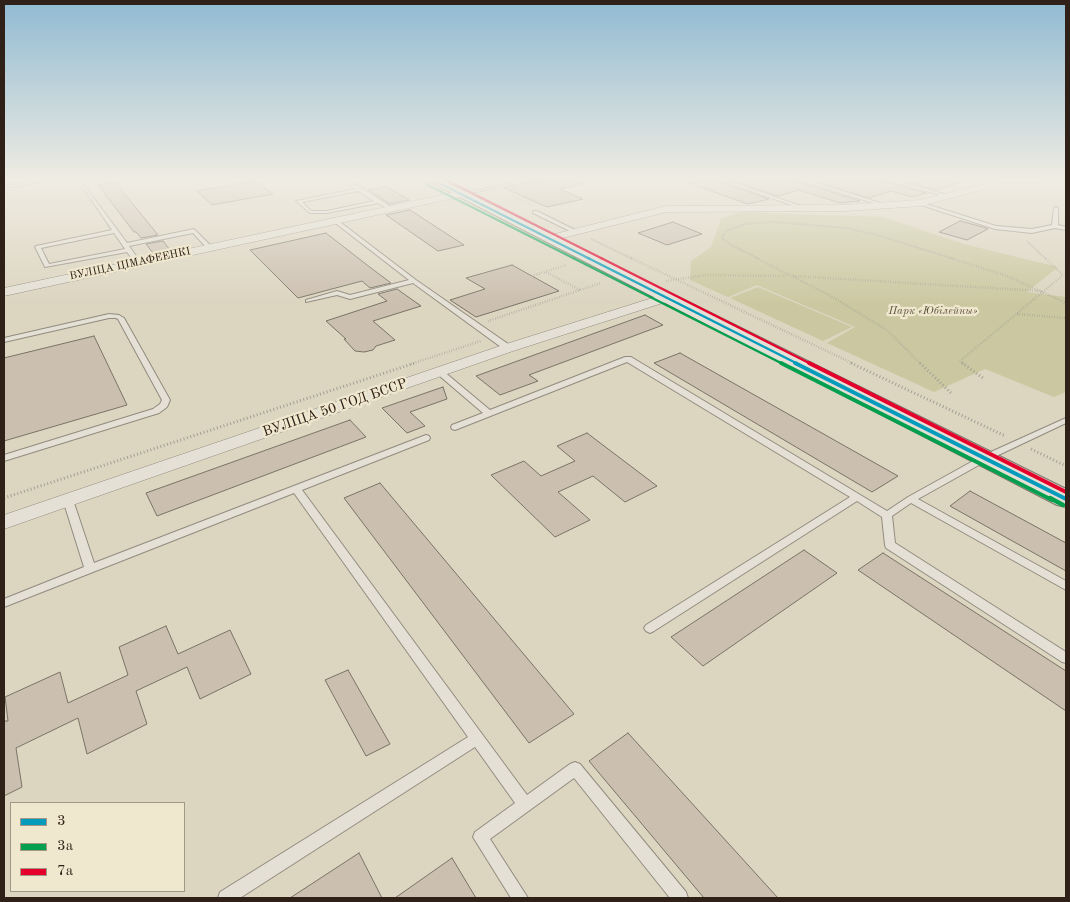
<!DOCTYPE html>
<meta charset="utf-8">
<style>
body{margin:0}
#map{position:relative;width:1070px;height:902px;overflow:hidden;background:#dcd5c0;font-family:"Old Standard TT",serif}
canvas{display:block}
.frame{position:absolute;inset:0;border:5px solid #2f2018;pointer-events:none}
.legend{position:absolute;left:10px;top:802px;width:175px;height:90px;box-sizing:border-box;background:#f0e8ce;border:1px solid #a39885;margin:0;padding:6px 9px;list-style:none;font-size:15px;color:#2f2018}
.legend li{display:flex;align-items:center;gap:10px;height:25px}
.legend b{width:25px;border:1px solid #a39885}
</style>
<div id="map">
<canvas width="1070" height="902"></canvas>
<div class="frame"></div>
<ul class="legend">
<li><b style="height:6px;background:#059bbc"></b>3</li>
<li><b style="height:6px;background:#029f4e"></b>3а</li>
<li><b style="height:6px;background:#e4002b"></b>7а</li>
</ul>
</div>
<script>
const ctx = document.querySelector('canvas').getContext('2d');
ctx.lineJoin = 'round';
function fill(path, color) { ctx.fillStyle = color; ctx.fill(path, 'evenodd'); }
const shape = rows => new Path2D(rows.map(r => 'M' + r).join(''));
function trace(path, color, width, dash) { ctx.strokeStyle = color; ctx.lineWidth = width; ctx.lineCap = dash ? 'butt' : 'round'; ctx.setLineDash(dash || []); ctx.stroke(path); }
function write(font, color, halo, rows, align = 'center') {
  ctx.font = font + ' "Old Standard TT",serif'; ctx.lineWidth = 4.5; ctx.setLineDash([]); ctx.textBaseline = 'middle'; ctx.strokeStyle = halo; ctx.fillStyle = color; for (const [text, x, y, turn = 0] of rows) {
    ctx.save(); ctx.translate(x, y); ctx.rotate((+turn || 0) * Math.PI / 180); ctx.textAlign = isNaN(turn) ? turn : align; if (halo) ctx.strokeText(text, 0, 0); ctx.fillText(text, 0, 0); ctx.restore();
  }
}
fill(shape([
 [741,212,883,217,964,244,1058,267,1027,292,1066,297,1066,392,1054,397,985,369,934,392,827,343,855,327,757,285,728,297,690,280,691,261,711,247,721,218],
 [758,287,852,327,823,341,730,298]
]), '#cbc8a1');
const building = shape([
 [544,178,586,178,586,183,560,189,583,199,547,207,504,188,542,180,544,178],
 [681,178,712,178,713,180,769,199,748,204,680,180,681,178],
 [724,178,791,178,792,180,860,201,840,203,799,190,778,196,724,178],
 [804,178,878,178,879,180,926,193,912,197,891,191,869,198,804,178],
 [892,178,964,178,964,181,936,190,892,178],
 [255,181,273,194,212,205,197,191,255,181],
 [115,182,158,235,141,238,136,232,134,232,98,185,115,182],
 [386,186,409,200,390,204,368,190,386,186],
 [410,210,464,245,438,251,386,215,410,210],
 [960,221,983,227,988,229,967,240,939,232,960,221],
 [673,222,702,234,667,245,638,233,673,222],
 [326,233,367,265,391,283,370,288,362,281,298,298,250,250,326,233],
 [163,241,170,250,153,253,146,244,163,241],
 [512,265,559,291,476,317,450,300,485,289,466,278,512,265],
 [397,289,421,306,373,321,395,340,376,346,373,350,364,352,355,351,344,339,346,339,326,321,387,301,378,294,397,289],
 [645,315,663,325,529,375,538,381,500,395,476,376,645,315],
 [94,336,127,405,4,441,4,358,94,336],
 [680,353,898,476,872,492,654,363,680,353],
 [443,387,447,399,410,412,425,426,407,433,382,408,443,387],
 [350,420,366,437,157,516,146,493,350,420],
 [587,433,657,486,625,502,593,476,558,492,590,520,555,537,491,475,524,461,541,476,575,461,557,446,587,433],
 [380,483,574,714,529,743,344,498,380,483],
 [970,491,1066,543,1066,571,950,506,970,491],
 [804,550,837,573,703,666,671,637,804,550],
 [883,553,1066,671,1066,711,858,570,883,553],
 [166,626,178,654,230,630,251,674,200,699,187,667,136,691,147,724,87,754,78,718,16,748,22,787,4,796,4,721,8,721,5,697,60,672,68,703,128,675,119,647,166,626],
 [348,670,390,744,366,756,325,680,348,670],
 [628,733,778,898,704,898,589,761,628,733],
 [359,853,382,898,290,898,359,853],
 [452,858,476,898,395,898,452,858]
]);
fill(building, '#cbbfaf');
trace(building, '#797367', 1);
const lane = shape([
 [55,178,64,178,4,188,4,186,55,178],
 [103,178,107,178,109,180,105,181,103,178],
 [338,178,343,178,362,188,394,209,390,210,378,203,327,213,310,213,296,201,355,189,338,178],
 [358,191,374,201,327,211,311,211,302,202,358,191],
 [535,178,542,178,461,195,459,194,535,178],
 [714,178,719,178,807,208,803,209,714,178],
 [793,178,799,178,890,206,886,207,793,178],
 [880,178,886,178,951,196,947,197,880,178],
 [967,178,973,178,996,184,994,185,967,178],
 [1041,178,1045,178,1041,182,1001,182,999,181,1001,180,1040,180,1041,178],
 [84,185,127,243,194,229,212,247,207,248,193,233,129,246,141,263,138,265,136,264,127,252,45,267,35,247,36,246,112,230,82,186,84,185],
 [114,233,125,249,49,264,41,248,114,233],
 [920,202,996,226,1032,229,1052,225,1054,208,1056,207,1058,208,1058,225,1066,227,1066,230,1055,228,1032,233,995,229,918,204,918,203,920,202],
 [533,211,537,211,577,231,572,232,533,213,533,211],
 [336,219,416,280,511,346,511,350,505,350,413,283,350,299,337,295,306,302,306,300,337,291,350,295,409,280,334,222,334,220,336,219],
 [109,314,119,315,124,318,170,400,167,407,159,413,4,461,4,455,153,409,160,404,162,400,118,319,116,318,109,318,4,342,4,338,109,314],
 [625,357,631,357,887,511,908,497,982,456,1066,418,1066,423,988,460,918,499,1066,581,1066,590,911,503,892,516,895,543,1066,652,1066,663,1062,662,886,548,885,545,882,517,857,501,654,631,650,633,646,631,644,628,646,625,850,497,627,362,455,430,452,429,451,427,452,425,483,413,435,372,436,370,442,370,490,410,625,357],
 [426,435,429,436,430,438,429,440,302,490,527,795,570,764,575,762,580,764,686,892,688,898,670,898,574,778,490,839,528,898,511,898,473,837,475,832,515,803,475,747,240,898,218,898,220,892,468,737,294,493,4,607,4,599,84,567,63,500,65,498,68,497,73,500,94,563,426,435]
]);
const street = shape([
 [995,178,1003,178,1005,181,997,186,920,206,845,211,666,212,551,241,546,238,547,236,666,206,845,205,920,200,991,182,996,180,995,178],
 [461,191,466,194,464,196,4,296,4,288,461,191],
 [668,293,674,297,672,300,513,351,4,529,4,515,503,345,668,293]
]);
const secondary = shape([
 [423,178,438,178,1066,489,1066,507,1057,505,423,178]
]);
trace(lane, '#918b7f', 2);
trace(street, '#918b7f', 1);
trace(secondary, '#797367', 2);
trace(shape([
 [402,178,419,187],
 [115,179,124,178],
 [509,194,530,204],
 [591,239,633,259],
 [1027,241,1046,259],
 [759,259,731,245,722,238,726,231,745,224,775,222,846,228,877,235,954,259]
]), '#a39f96', 2, [0.5, 1]);
trace(shape([
 [631,258,854,364],
 [756,258,829,295,887,330,921,364],
 [950,258,1007,276,1066,303],
 [546,272,580,290],
 [532,276,566,265],
 [793,276,1041,291],
 [666,281,706,275,786,276],
 [1017,314,1066,318],
 [488,321,601,283],
 [411,364,481,341],
 [964,364,960,361,1063,275,1045,258]
]), '#a39f96', 2.5, [0.5, 2]);
trace(shape([
 [851,363,1005,436],
 [920,363,952,394],
 [962,363,983,378],
 [1031,449,1066,466],
 [4,498,415,363]
]), '#a39f96', 3, [1, 2.5]);
fill(lane, '#e4e0d5');
fill(street, '#e4e0d5');
fill(secondary, '#e4e0d5');
trace(shape([
 [429,178,590,259]
]), '#059bbc', 2);
trace(shape([
 [588,258,798,364]
]), '#059bbc', 2.5);
trace(shape([
 [795,363,1066,499]
]), '#059bbc', 4);
trace(shape([
 [426,184,575,259]
]), '#029f4e', 2);
trace(shape([
 [573,258,783,364]
]), '#029f4e', 2.5);
trace(shape([
 [781,363,1052,500]
]), '#029f4e', 4);
trace(shape([
 [1050,498,1063,505]
]), '#029f4e', 4.5);
trace(shape([
 [442,178,603,259]
]), '#e4002b', 2);
trace(shape([
 [601,258,811,364]
]), '#e4002b', 2.5);
trace(shape([
 [809,363,1066,492]
]), '#e4002b', 4);
const sky = ctx.createLinearGradient(0, 0, 0, 304);
sky.addColorStop(0, '#90bad2');
sky.addColorStop(0.59, '#efece3');
sky.addColorStop(1, '#efece300');
ctx.fillStyle = sky;
ctx.fillRect(0, 0, 1070, 304);
write('11px', '#2f2018', '#f0e8ce', [
 ["ВУЛІЦА ЦІМАФЕЕНКІ",130,264,-12]
]);
write('italic 11px', '#5a4f3a', '#f0e8ce', [
 ["Парк «Юбілейны»",933,311]
]);
write('14px', '#2f2018', '#f0e8ce', [
 ["ВУЛІЦА 50 ГОД БССР",335,408,-19]
]);
</script>
